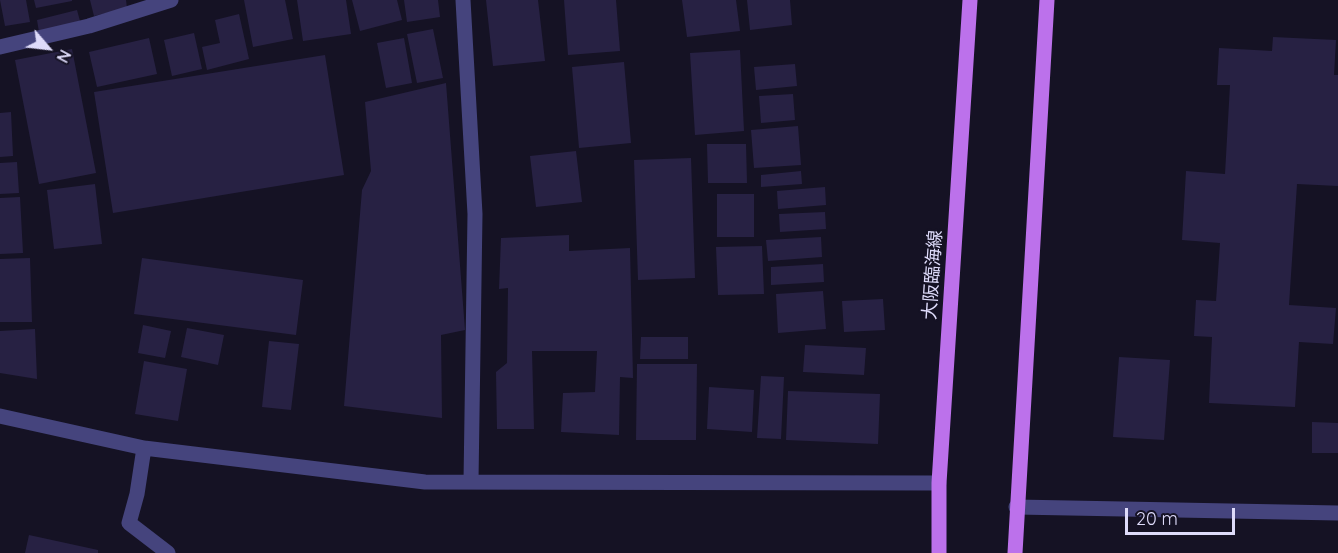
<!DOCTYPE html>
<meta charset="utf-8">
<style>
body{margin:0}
#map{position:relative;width:1338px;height:553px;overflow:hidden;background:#151224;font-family:Quicksand,sans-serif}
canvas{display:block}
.north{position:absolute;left:18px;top:18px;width:60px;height:60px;-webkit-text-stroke:4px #151224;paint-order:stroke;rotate:118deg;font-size:16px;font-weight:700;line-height:24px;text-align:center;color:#dedbfa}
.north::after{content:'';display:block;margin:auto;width:21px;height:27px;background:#dedbfa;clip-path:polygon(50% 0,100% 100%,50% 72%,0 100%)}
.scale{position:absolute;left:1125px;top:508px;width:110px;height:27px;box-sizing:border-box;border:3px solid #dedbfa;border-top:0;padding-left:8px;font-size:18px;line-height:21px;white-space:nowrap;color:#dedbfa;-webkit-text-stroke:4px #151224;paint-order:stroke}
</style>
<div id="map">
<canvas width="1338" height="553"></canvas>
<div class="north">N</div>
<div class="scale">20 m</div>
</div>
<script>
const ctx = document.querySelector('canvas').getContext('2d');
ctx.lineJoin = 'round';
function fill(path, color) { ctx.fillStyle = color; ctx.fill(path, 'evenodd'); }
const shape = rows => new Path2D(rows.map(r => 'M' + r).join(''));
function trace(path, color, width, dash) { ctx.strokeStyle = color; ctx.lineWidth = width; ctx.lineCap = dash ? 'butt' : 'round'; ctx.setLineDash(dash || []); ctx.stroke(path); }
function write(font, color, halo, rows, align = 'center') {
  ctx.font = font + ' Quicksand,"Noto Sans JP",sans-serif'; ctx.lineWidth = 4.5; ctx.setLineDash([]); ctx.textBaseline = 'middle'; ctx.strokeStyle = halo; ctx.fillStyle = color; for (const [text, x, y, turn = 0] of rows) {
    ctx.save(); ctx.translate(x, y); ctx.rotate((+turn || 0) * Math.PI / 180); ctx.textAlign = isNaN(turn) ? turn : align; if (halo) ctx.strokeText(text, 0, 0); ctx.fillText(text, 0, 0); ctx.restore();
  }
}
fill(shape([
 [0,0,26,0,30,22,5,26],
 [34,0,72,0,72,1,36,8],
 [90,0,126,0,127,8,94,16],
 [244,0,285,0,293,39,253,47],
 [297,0,346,0,351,34,303,41],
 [352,0,397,0,402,20,360,31],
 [404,0,438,0,440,17,407,22],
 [486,0,538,0,545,61,493,66],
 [564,0,616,0,620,51,568,55],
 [682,0,736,0,740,31,687,37],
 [747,0,790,0,792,25,750,30],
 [77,10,80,21,39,32,37,20],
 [239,14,249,59,207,70,202,47,220,43,215,20],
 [433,29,443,78,417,83,407,34],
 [194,33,202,69,172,76,164,40],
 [1273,37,1336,40,1334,75,1338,75,1338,186,1297,184,1289,305,1336,308,1333,344,1299,342,1295,407,1209,403,1212,337,1194,336,1196,300,1216,301,1220,243,1182,240,1186,171,1225,174,1230,85,1217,85,1219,48,1272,51],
 [149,38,157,74,97,87,89,52],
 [404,38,412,83,386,88,377,43],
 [72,49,96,173,39,184,15,60],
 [740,50,744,131,695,135,690,53],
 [325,55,344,175,113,213,94,92],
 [624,62,631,143,579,148,572,67],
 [795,64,797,86,756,90,754,67],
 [446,83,465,330,441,335,442,418,344,406,362,190,371,171,365,102],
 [793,94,795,120,761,123,759,96],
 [11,112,13,156,0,157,0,113],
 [798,126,801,165,754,168,751,130],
 [707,144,746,144,747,183,708,183],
 [576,151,582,202,536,207,530,156],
 [691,158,695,278,638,280,634,160],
 [17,162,19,193,0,194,0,163],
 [801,171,802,184,761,187,761,175],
 [95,184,102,244,54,249,47,190],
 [825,187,826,205,778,209,777,191],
 [717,194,754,194,754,237,717,237],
 [20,197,23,253,0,254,0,198],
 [825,212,826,229,780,232,779,214],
 [569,235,569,251,630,248,633,378,620,377,619,435,561,432,563,393,595,392,597,351,532,351,534,429,497,429,496,372,507,363,508,288,499,289,501,238],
 [821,237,822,257,768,261,766,240],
 [762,246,764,294,718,295,716,247],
 [30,258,32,322,0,322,0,259],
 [142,258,303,280,296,335,134,314],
 [823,264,824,282,771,285,771,267],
 [823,291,826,329,778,333,776,294],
 [883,299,885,330,844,332,842,301],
 [143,325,171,331,165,358,138,353],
 [187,328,224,335,218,365,181,357],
 [35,329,37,379,0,373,0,331],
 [641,337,688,337,688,359,640,359],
 [269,341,299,344,291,410,262,407],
 [805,345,866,348,864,375,803,372],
 [1119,357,1170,360,1164,440,1113,437],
 [144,361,187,369,178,421,135,414],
 [637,364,697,364,696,440,636,440],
 [761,376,784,377,781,439,757,438],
 [709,387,754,390,752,432,707,429],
 [788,391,880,394,878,444,786,440],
 [1312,422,1338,423,1338,453,1312,453],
 [29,535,98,550,98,553,25,553]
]), '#272143');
trace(shape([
 [463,0,475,214,471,481],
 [0,47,89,26,171,0],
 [0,416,144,448,425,482,939,483],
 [144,448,137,494,129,523,168,553],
 [1016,507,1338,513]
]), '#45447d', 15);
trace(shape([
 [939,553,939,483,970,0],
 [1015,553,1047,0]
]), '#bc71eb', 15);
write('18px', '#dedbfa', '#151224', [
 ["大阪臨海線",933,275,-86]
]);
</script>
